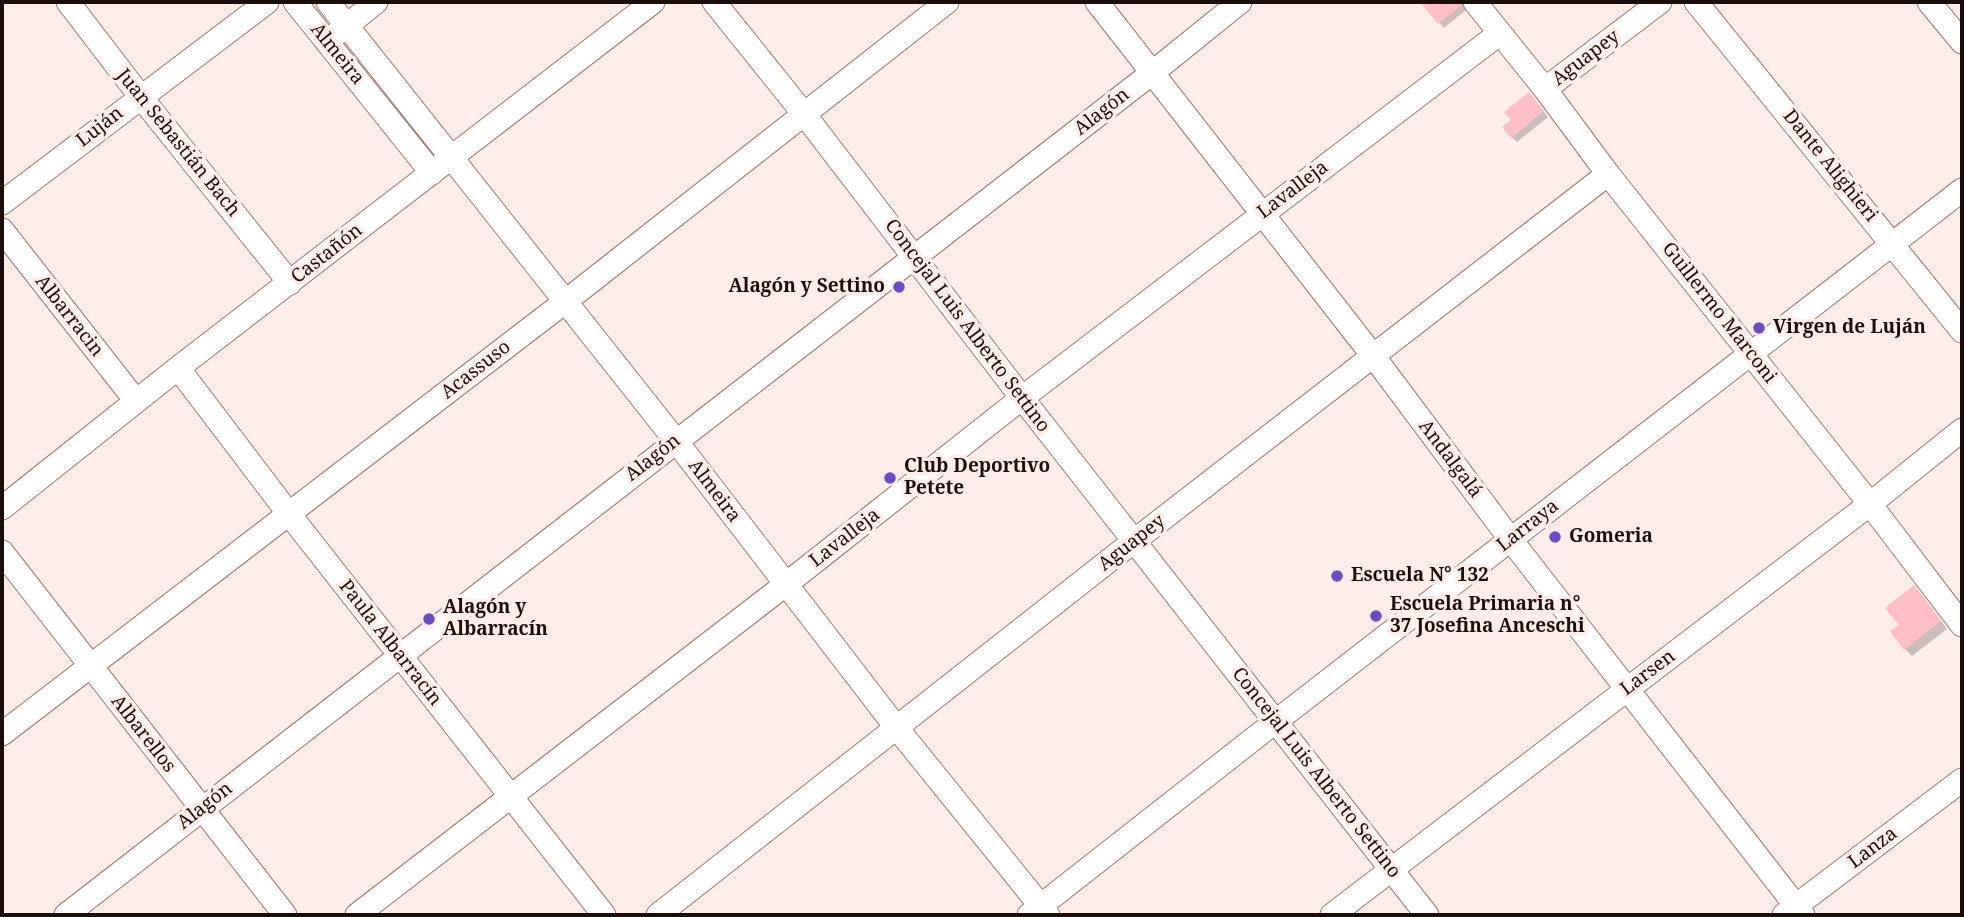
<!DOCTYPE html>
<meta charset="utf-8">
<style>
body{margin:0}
#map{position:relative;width:1964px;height:917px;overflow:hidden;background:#feede9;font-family:"Noto Serif",serif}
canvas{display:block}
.frame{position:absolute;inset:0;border:4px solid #1a0d0a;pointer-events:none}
</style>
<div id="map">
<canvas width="1964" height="917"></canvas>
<div class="frame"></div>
</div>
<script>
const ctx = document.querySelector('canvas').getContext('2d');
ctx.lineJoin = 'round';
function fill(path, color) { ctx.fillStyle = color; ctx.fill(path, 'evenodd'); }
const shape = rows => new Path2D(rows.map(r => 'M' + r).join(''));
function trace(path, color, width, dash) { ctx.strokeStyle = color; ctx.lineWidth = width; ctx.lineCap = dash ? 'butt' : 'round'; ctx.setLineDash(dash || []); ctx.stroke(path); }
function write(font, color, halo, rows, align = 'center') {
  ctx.font = font + ' "Noto Serif",serif'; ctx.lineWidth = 7; ctx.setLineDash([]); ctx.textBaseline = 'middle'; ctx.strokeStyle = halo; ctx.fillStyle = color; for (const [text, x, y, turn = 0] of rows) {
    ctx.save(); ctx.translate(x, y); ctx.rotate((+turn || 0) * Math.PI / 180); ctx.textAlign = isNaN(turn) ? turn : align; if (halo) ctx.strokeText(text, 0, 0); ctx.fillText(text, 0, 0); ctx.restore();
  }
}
fill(shape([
 [1429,2,1466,2,1466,10,1444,28,1425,5],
 [1534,99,1548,117,1517,142,1512,137],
 [1921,594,1947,629,1912,656,1905,649,1901,625]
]), '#0003');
fill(shape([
 [1420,2,1461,2,1461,5,1438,24],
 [1529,92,1544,111,1511,138,1502,127,1511,120,1504,112],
 [1914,585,1941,621,1904,650,1890,631,1899,625,1885,608]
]), '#fdbec5');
const minor = shape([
 [68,2,140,96,290,283],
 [295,2,432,173],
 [328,2,676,441,896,727,1048,915],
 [714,2,804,114,1022,398,1427,915],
 [1097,2,1374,357,1511,540,1803,915],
 [1475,2,1545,89,1608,174,1870,504,1962,625],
 [1696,2,1962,331],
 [1929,2,1962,42],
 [335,35,376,2],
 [1545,89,1660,2],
 [2,203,267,2],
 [2,230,136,401],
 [178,368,289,514,604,915],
 [2,508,178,368,653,2],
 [2,552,285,915],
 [2,734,566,301,947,2],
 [66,915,1152,73,1240,2],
 [357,915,785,585,1022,398,1500,33],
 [658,915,1134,541,1608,174],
 [1029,915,1275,722,1962,190],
 [1332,915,1870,504,1962,430],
 [1784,915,1962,780]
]);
trace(minor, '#9b766f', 25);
trace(minor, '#fff', 23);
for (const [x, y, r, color] of [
 [899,287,7,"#6a4dc6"],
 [1759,328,7,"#6a4dc6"],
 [890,478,7,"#6a4dc6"],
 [1555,537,7,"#6a4dc6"],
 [1337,576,7,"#6a4dc6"],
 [1376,616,7,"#6a4dc6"],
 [429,619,7,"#6a4dc6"]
]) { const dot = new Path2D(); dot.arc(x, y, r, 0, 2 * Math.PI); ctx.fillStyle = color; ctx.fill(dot); trace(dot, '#feede9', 2.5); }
write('19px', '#1a0d0a', '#feede9', [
 ["Almeira",337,54,51],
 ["Aguapey",1586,58,-37],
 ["Alagón",1102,112,-38],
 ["Luján",100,127,-38],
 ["Juan Sebastián Bach",178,143,51],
 ["Dante Alighieri",1830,166,51],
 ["Lavalleja",1293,190,-37],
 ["Castañón",327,254,-38],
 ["Guillermo Marconi",1719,313,52],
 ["Albarracin",69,316,52],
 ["Concejal Luis Alberto Settino",967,326,53],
 ["Acassuso",476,370,-38],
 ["Alagón",653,458,-38],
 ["Andalgalá",1450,459,53],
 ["Almeira",714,491,53],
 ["Larraya",1528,526,-38],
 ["Lavalleja",845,538,-38],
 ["Aguapey",1132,543,-38],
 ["Paula Albarracín",390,643,52],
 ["Larsen",1648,673,-37],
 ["Albarellos",143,734,52],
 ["Concejal Luis Alberto Settino",1316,773,52],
 ["Alagón",205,806,-38],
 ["Lanza",1873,848,-37]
]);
write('bold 19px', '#1a0d0a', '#feede9', [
 ["Alagón y Settino",885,287,"right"],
 ["Virgen de Luján",1773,328],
 ["Club Deportivo",904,467],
 ["Petete",904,489],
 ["Gomeria",1569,537],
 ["Escuela N° 132",1351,576],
 ["Escuela Primaria n°",1390,605],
 ["37 Josefina Anceschi",1390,627],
 ["Alagón y",443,608],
 ["Albarracín",443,630]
], 'left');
</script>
